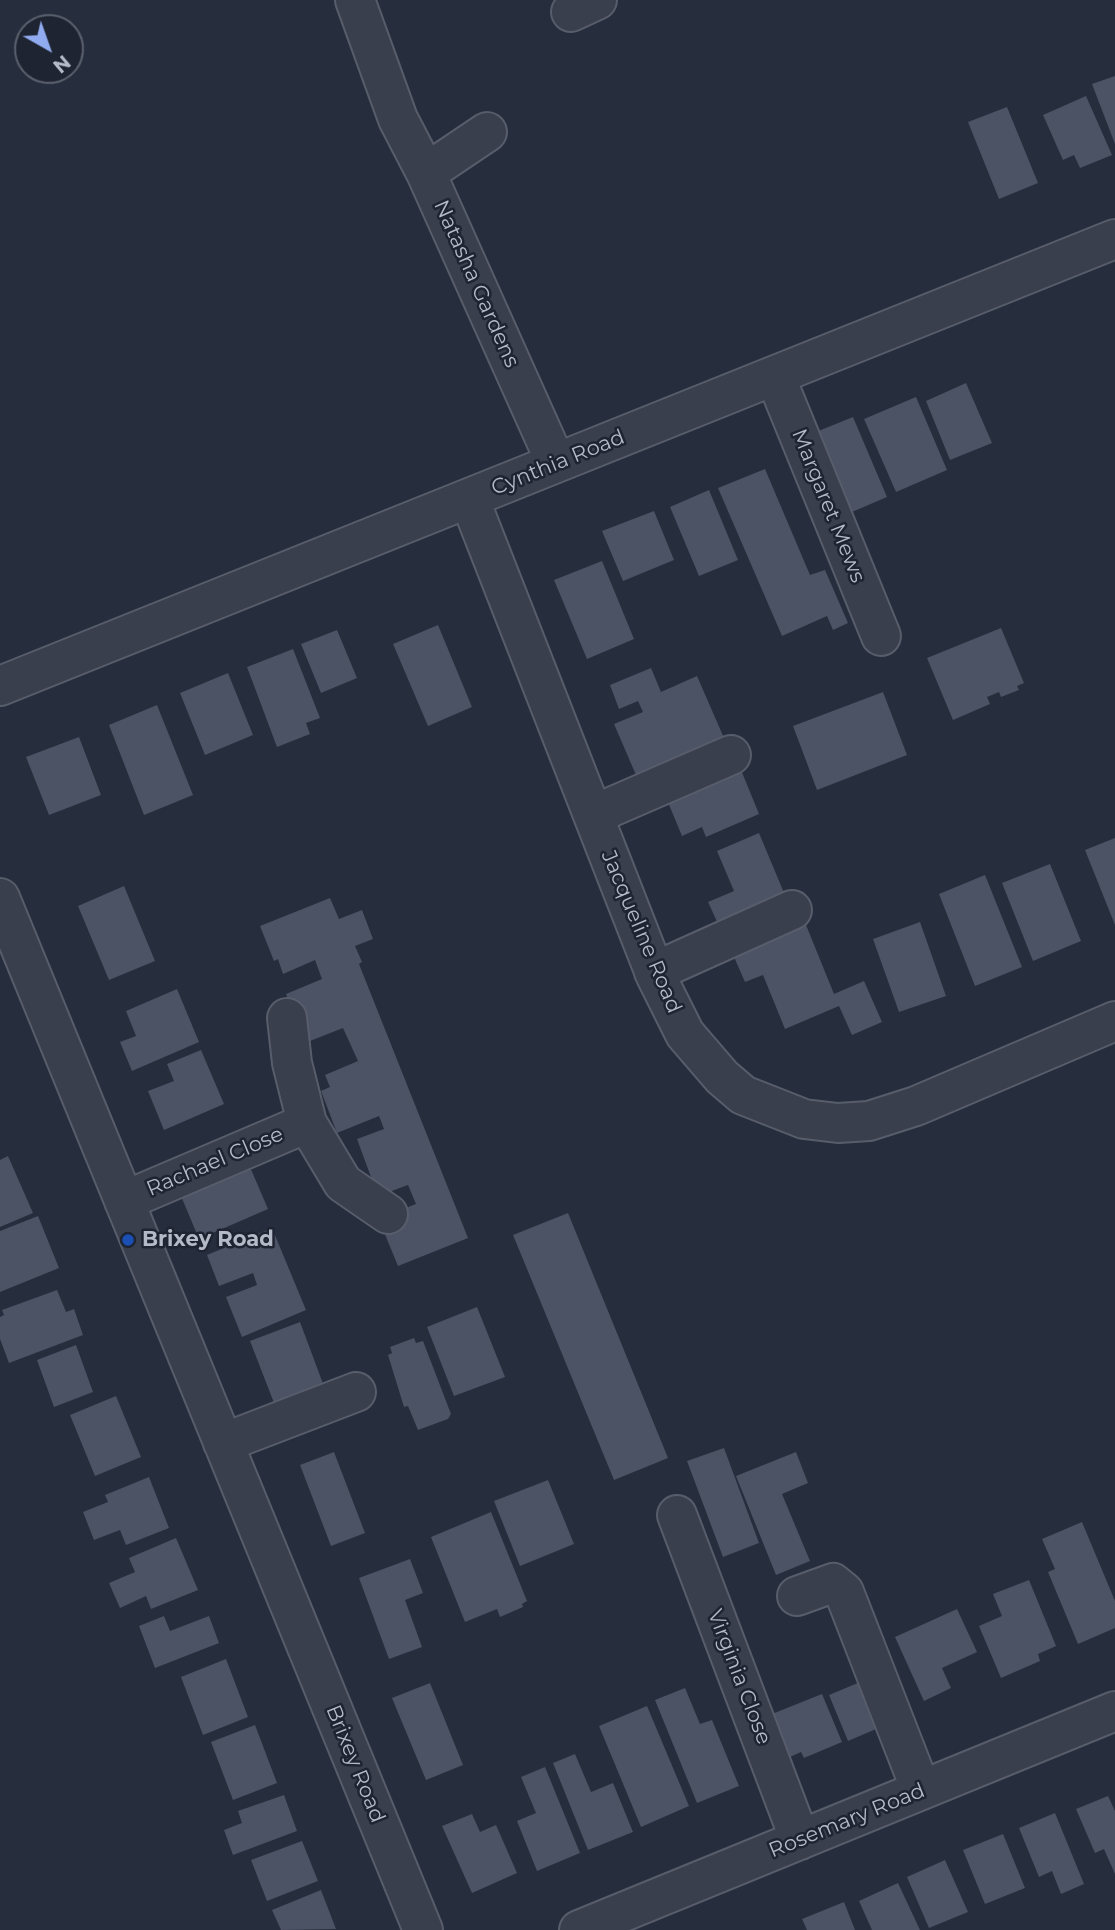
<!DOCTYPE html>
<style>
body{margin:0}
#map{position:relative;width:1115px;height:1930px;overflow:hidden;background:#262d3c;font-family:Montserrat,sans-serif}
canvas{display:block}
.north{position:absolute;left:14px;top:14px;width:70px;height:70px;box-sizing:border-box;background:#1e2431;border:2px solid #5a606d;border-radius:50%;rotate:140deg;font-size:19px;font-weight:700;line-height:28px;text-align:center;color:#b5bac7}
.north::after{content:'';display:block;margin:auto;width:24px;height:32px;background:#91abf0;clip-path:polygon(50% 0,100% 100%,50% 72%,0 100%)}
</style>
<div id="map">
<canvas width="1115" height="1930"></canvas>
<div class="north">N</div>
</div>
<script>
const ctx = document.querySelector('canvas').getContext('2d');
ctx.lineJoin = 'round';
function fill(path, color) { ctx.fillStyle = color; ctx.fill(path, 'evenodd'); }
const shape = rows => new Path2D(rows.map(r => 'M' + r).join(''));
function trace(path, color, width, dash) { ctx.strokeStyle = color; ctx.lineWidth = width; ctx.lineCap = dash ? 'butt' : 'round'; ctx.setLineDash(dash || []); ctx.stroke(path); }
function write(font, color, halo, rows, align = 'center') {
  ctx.font = font + ' Montserrat,sans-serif'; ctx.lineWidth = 5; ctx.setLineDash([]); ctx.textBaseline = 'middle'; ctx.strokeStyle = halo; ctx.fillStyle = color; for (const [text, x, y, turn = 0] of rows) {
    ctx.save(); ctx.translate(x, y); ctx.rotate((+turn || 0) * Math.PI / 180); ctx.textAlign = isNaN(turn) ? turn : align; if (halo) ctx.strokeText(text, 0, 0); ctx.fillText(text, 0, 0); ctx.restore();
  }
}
fill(shape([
 [1115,76,1115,144,1092,84],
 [1086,96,1112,155,1080,168,1074,155,1063,160,1043,115],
 [1007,107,1038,183,999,199,968,122],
 [966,383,992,443,950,460,926,401],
 [916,397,947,470,896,492,864,419],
 [853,417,887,497,845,515,811,434],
 [765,469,810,575,825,570,848,623,833,630,827,616,782,636,718,488],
 [709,490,738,560,699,576,670,507],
 [654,511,674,560,623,581,602,531],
 [602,561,634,639,587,659,554,580],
 [438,625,472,707,428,726,393,644],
 [1001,628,1024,683,1017,686,1019,690,1001,697,999,692,987,697,990,704,953,720,927,658],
 [337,630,357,678,321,693,301,644],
 [293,649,320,718,306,723,310,734,277,747,247,667],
 [651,668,661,692,697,676,724,738,636,775,614,724,643,712,638,701,619,709,610,685],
 [228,673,253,735,205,755,180,693],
 [883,692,907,755,817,790,793,726],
 [157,705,193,795,144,815,109,725],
 [79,737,101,795,49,815,26,757],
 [739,765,759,814,706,837,702,827,682,836,665,795],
 [759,833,787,900,720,928,708,902,734,891,717,851],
 [1115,838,1115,925,1085,850],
 [1050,864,1081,941,1033,961,1002,883],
 [985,875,1022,967,975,986,939,894],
 [124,886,155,961,109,980,78,906],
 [330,898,339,919,362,910,373,939,355,946,362,962,359,964,468,1238,398,1266,384,1232,385,1216,416,1204,408,1185,378,1196,357,1139,384,1129,379,1116,337,1133,321,1091,330,1087,325,1075,358,1061,343,1028,310,1041,304,1027,300,1029,286,994,322,979,315,960,283,974,278,959,274,961,260,926],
 [804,920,834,994,864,981,882,1022,852,1035,839,1006,785,1029,763,975,745,982,731,950],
 [920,922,946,996,899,1012,873,939],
 [177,989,199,1042,132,1071,120,1042,136,1036,126,1011],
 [201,1050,224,1104,164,1130,148,1091,174,1081,167,1064],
 [8,1156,33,1213,0,1227,0,1160],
 [250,1167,268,1209,199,1239,181,1196],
 [568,1213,668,1458,614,1480,513,1235],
 [38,1216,59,1268,0,1292,0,1231],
 [272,1228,306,1310,242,1337,226,1297,257,1285,253,1273,219,1286,207,1255],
 [57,1290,66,1312,74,1309,83,1335,9,1363,0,1339,0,1317,4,1315,2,1310],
 [477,1307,505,1377,454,1396,427,1327],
 [300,1322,325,1389,276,1408,250,1341],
 [414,1338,416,1343,423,1341,451,1414,448,1419,418,1430,408,1406,404,1407,388,1355,392,1353,390,1347],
 [76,1345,93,1392,54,1407,37,1360],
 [116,1396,141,1457,95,1476,70,1415],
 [724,1448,759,1543,723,1557,687,1461],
 [334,1452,365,1533,331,1546,300,1465],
 [796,1452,808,1483,782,1494,810,1561,776,1575,736,1476],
 [149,1477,169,1528,126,1545,120,1530,94,1540,83,1512,108,1502,105,1495],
 [548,1480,574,1544,520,1566,494,1501],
 [491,1512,527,1601,522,1604,523,1607,500,1617,497,1609,465,1622,431,1537],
 [1082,1522,1115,1601,1115,1628,1078,1644,1048,1572,1055,1569,1042,1539],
 [176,1538,198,1590,151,1609,146,1596,120,1608,109,1583,135,1572,129,1558],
 [410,1559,423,1593,405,1600,422,1647,389,1659,359,1578],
 [1029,1580,1056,1646,1038,1654,1040,1661,1001,1678,979,1626,1002,1616,993,1594],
 [957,1609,977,1652,942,1668,951,1688,924,1701,895,1637],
 [164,1616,170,1631,209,1616,219,1643,155,1668,139,1626],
 [226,1659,248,1717,203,1735,181,1677],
 [865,1680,883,1726,848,1741,829,1695],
 [430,1683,463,1765,426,1780,392,1698],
 [685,1688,700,1724,712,1720,739,1786,697,1803,655,1700],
 [822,1694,842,1742,804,1758,801,1752,790,1757,772,1714],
 [647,1706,689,1806,641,1827,599,1726],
 [255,1725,277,1783,233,1800,211,1742],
 [575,1754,591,1792,613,1783,633,1832,588,1850,553,1763],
 [545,1767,580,1853,537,1871,517,1821,536,1813,521,1777],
 [284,1795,297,1831,233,1855,224,1830,242,1823,238,1811],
 [1108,1796,1115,1811,1115,1874,1104,1849,1095,1853,1076,1809],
 [1055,1813,1084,1884,1061,1894,1052,1871,1039,1877,1019,1828],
 [472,1814,480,1832,496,1825,517,1873,472,1893,442,1826],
 [1003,1834,1025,1888,985,1904,963,1850],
 [302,1841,318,1881,267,1901,251,1860],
 [945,1860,968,1912,929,1928,907,1877],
 [898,1883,920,1930,872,1930,859,1901],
 [321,1890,336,1929,281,1930,272,1910],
 [844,1902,855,1930,807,1930,802,1919]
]), '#4c5365');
const minor = shape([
 [355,0,398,119,426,173],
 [571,12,597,0],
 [487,132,426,173,556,463],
 [775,376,881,636],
 [469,498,656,976,685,1034,722,1077,743,1095,804,1119,838,1123,869,1121,916,1106,1115,1021],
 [0,686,1115,239],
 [593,815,731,755],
 [0,898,423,1930],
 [654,972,792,910],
 [287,1018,292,1063,307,1123],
 [124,1201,307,1123,343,1183,388,1214],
 [223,1443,356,1392],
 [677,1515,800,1840],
 [797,1596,833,1583,844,1592,921,1790],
 [579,1930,1115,1711]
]);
trace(minor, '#575d6a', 42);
trace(minor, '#393f4c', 38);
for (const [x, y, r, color] of [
 [128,1240,7,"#1a4fb4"]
]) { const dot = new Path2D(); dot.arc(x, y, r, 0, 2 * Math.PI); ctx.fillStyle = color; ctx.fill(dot); trace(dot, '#1e2431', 2.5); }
write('21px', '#b5bac7', '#1e2431', [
 ["Natasha Gardens",476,284,66],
 ["Cynthia Road",558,463,-22],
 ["Margaret Mews",828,506,68],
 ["Jacqueline Road",641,932,67],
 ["Rachael Close",215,1162,-23],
 ["Virginia Close",739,1677,69],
 ["Brixey Road",355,1764,68],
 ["Rosemary Road",847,1821,-22]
]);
write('bold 21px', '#b5bac7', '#1e2431', [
 ["Brixey Road",142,1240]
], 'left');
</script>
